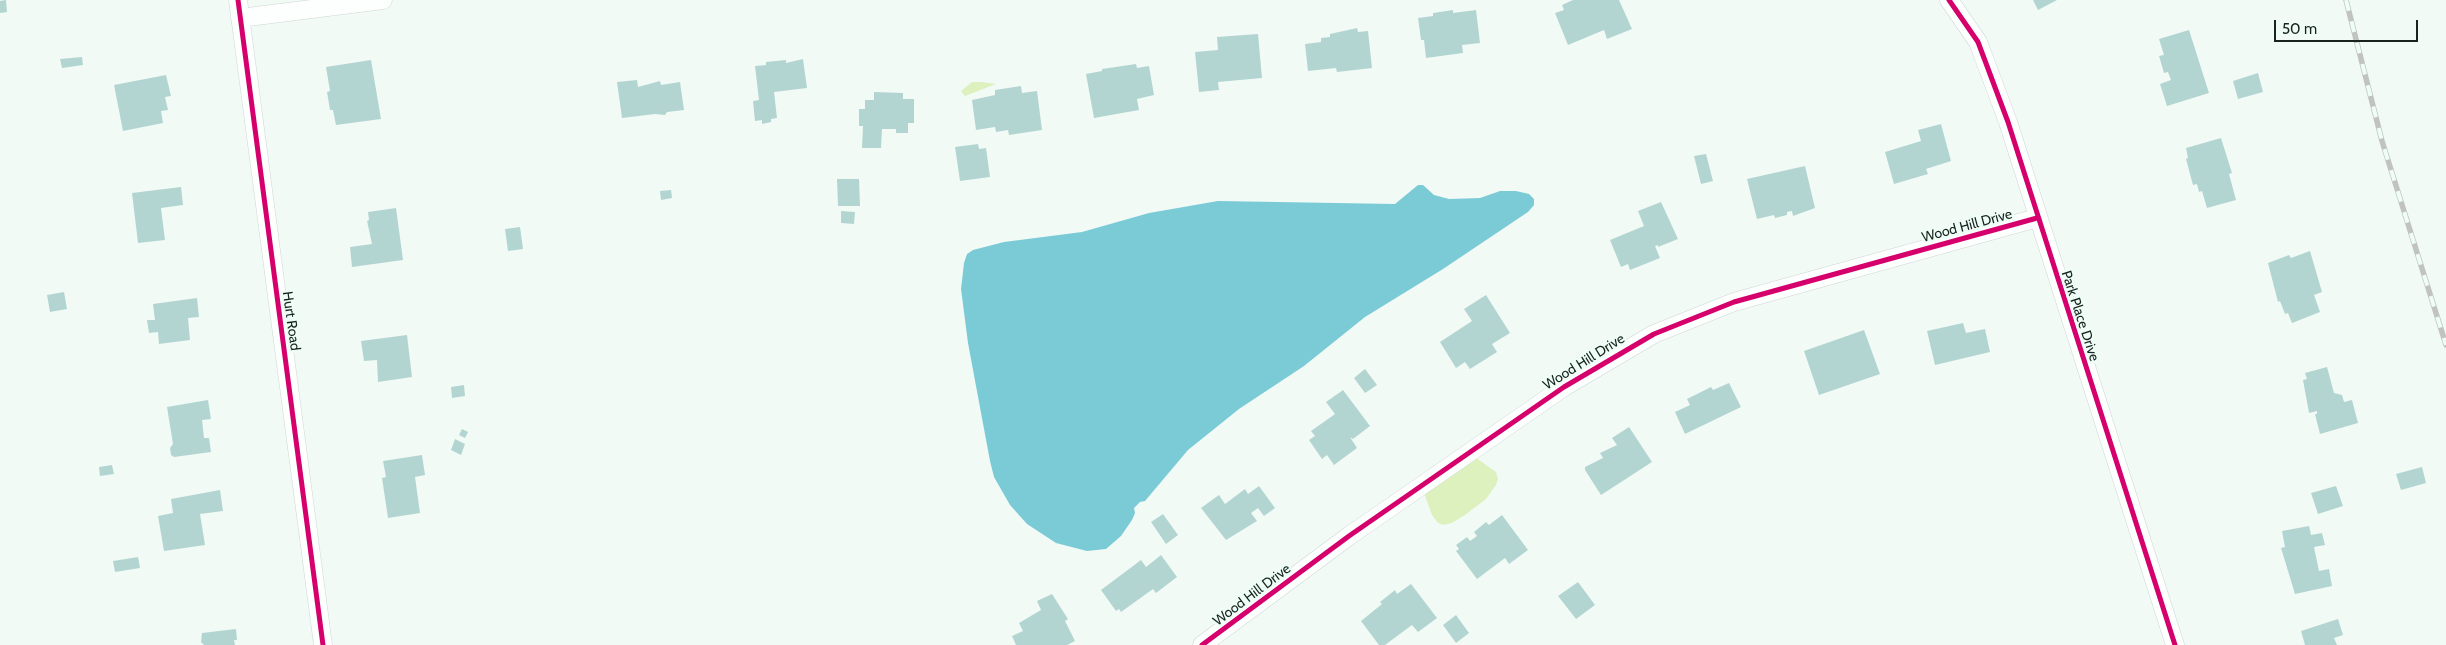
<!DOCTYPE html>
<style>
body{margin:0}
#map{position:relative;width:2446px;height:645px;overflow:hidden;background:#f2faf6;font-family:Cabin,sans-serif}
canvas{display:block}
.scale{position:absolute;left:2274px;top:20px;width:144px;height:22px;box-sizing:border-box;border:2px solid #18221e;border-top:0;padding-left:6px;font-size:15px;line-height:18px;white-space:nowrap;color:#18221e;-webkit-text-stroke:4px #eefef7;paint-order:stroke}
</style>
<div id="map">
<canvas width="2446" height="645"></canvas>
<div class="scale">50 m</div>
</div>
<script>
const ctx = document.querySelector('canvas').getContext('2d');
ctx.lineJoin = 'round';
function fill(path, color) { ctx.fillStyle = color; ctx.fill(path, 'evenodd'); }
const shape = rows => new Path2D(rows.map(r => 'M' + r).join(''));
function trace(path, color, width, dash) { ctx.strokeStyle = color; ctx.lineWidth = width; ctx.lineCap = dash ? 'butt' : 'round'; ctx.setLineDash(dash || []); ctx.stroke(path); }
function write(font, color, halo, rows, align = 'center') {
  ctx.font = font + ' Cabin,sans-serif'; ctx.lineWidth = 5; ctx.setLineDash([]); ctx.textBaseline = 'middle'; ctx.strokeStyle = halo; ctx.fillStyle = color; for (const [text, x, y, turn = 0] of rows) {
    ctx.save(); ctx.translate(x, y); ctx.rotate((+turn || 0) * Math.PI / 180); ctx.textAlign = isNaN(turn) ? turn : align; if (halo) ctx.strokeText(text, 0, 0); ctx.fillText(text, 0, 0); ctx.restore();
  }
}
fill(shape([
 [972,82,981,82,996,84,965,96,961,91],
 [1475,457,1496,472,1498,479,1496,485,1486,499,1465,515,1452,523,1444,525,1438,523,1432,515,1424,493]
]), '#ddf1bf');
fill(shape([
 [1418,185,1423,185,1434,195,1449,199,1480,198,1500,191,1516,191,1529,194,1534,199,1534,205,1528,212,1443,269,1365,317,1304,366,1239,409,1188,450,1145,501,1140,502,1134,508,1135,513,1132,520,1121,536,1106,549,1087,551,1056,543,1027,524,1010,505,994,477,990,461,968,343,961,289,964,263,967,254,973,250,1004,242,1082,232,1149,213,1218,201,1395,204]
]), '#7bcbd7');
fill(shape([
 [6,0,7,12,0,13,0,1],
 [1573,0,1619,0,1632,29,1607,39,1604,30,1568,45,1555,13,1564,10,1562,5],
 [2033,0,2057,0,2038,10],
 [1453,10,1453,13,1476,10,1480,43,1462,45,1463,53,1426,58,1424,40,1421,40,1418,18,1433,16,1433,13],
 [1357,28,1358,32,1368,31,1372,68,1337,72,1336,68,1308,71,1305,44,1321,42,1321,38,1330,37,1330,34],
 [2189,30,2209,93,2167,106,2160,84,2171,80,2168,72,2164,73,2159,56,2164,55,2159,39],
 [1258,34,1262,78,1218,82,1219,90,1199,92,1195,52,1218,50,1217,37],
 [82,57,83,65,62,68,60,59],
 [803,59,807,88,774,92,777,118,771,119,771,122,762,124,762,120,755,121,753,101,759,100,755,66,766,65,766,62,786,60,786,63],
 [371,60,381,119,336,125,333,110,330,110,327,92,330,91,326,67],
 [1136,64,1137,68,1149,66,1154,95,1137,99,1139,110,1094,118,1086,74,1102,71,1102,69],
 [2258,73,2263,92,2238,99,2233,81],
 [166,75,171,96,165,97,168,110,161,111,163,123,123,131,114,85],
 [637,80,638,87,660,81,661,85,680,82,684,110,667,112,665,115,655,114,622,118,617,82],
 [1021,86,1022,93,1037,91,1042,130,1009,135,1008,130,996,132,995,127,976,130,972,100,995,95,995,90],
 [874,92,903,93,903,99,914,99,914,123,908,123,908,133,896,133,896,129,882,129,881,148,862,148,863,126,859,126,859,109,865,109,865,100,874,100],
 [1941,124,1951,161,1926,169,1928,174,1894,184,1885,152,1921,141,1918,130],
 [2221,138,2232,173,2229,174,2236,200,2207,208,2202,191,2199,192,2197,184,2193,185,2186,159,2188,158,2186,148],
 [978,144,979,149,986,148,990,177,960,181,955,147],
 [1706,154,1713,181,1701,184,1694,156],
 [1805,166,1815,208,1793,216,1792,211,1787,212,1787,215,1775,218,1774,215,1757,219,1747,179],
 [837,179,859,179,860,206,838,206],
 [181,187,183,205,161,208,165,240,138,243,132,193],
 [671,190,672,198,661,200,660,191],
 [1661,202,1678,239,1658,247,1658,245,1655,246,1660,258,1630,270,1628,264,1621,267,1610,240,1644,226,1638,211],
 [396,208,403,260,352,267,350,247,372,244,367,221,369,220,368,212],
 [841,211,855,212,854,224,841,223],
 [520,227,523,249,508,251,505,229],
 [2310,251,2322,292,2314,295,2320,312,2292,323,2288,313,2285,314,2280,301,2278,302,2268,263,2289,255,2291,258],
 [64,292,67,309,50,312,47,295],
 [1486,295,1510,333,1492,344,1497,352,1470,369,1465,362,1456,368,1440,342,1472,321,1464,309],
 [197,298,199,317,188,318,190,340,159,344,158,332,149,333,147,320,155,320,153,304],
 [1963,323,1966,333,1985,329,1990,352,1935,365,1927,331],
 [1864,330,1880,374,1819,395,1804,351],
 [407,335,412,377,378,382,377,360,364,361,361,341],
 [2327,367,2334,393,2342,395,2344,402,2352,400,2358,423,2320,434,2315,414,2317,414,2317,411,2309,413,2303,380,2307,379,2305,373],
 [1365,369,1377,385,1365,393,1354,378],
 [1729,383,1741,407,1685,434,1675,412,1690,405,1687,399,1711,387,1713,390],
 [464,385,465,396,452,398,451,387],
 [1343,390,1370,426,1353,439,1350,437,1357,448,1334,465,1327,455,1322,459,1309,440,1315,436,1311,431,1335,414,1326,402],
 [208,400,211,419,202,420,204,438,209,438,211,452,174,457,171,455,170,448,173,444,167,407],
 [1629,427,1652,462,1601,495,1585,470,1585,467,1603,458,1600,453,1617,445,1612,438],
 [462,429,468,432,465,438,459,435],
 [455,439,465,444,461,455,451,450],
 [422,455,425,475,415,477,420,513,388,518,382,478,386,477,383,461],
 [112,465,114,474,100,476,99,467],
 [2422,467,2426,483,2401,490,2396,474],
 [1259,486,1275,508,1264,516,1258,508,1251,513,1257,521,1226,540,1201,508,1219,495,1225,504,1245,489,1248,494],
 [2336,486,2343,506,2318,514,2311,493],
 [220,490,223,511,200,514,205,545,164,551,158,516,173,513,171,499],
 [1163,514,1178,535,1166,544,1151,522],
 [1502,515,1528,550,1509,564,1505,558,1477,579,1456,551,1459,549,1456,545,1467,537,1470,541,1477,536,1474,532,1486,522,1489,525],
 [2309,526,2311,535,2322,533,2325,545,2314,547,2319,571,2329,569,2332,586,2295,594,2281,548,2285,547,2282,531],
 [1161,555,1177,577,1156,593,1153,589,1121,612,1119,609,1116,611,1101,590,1141,560,1146,567],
 [138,557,140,568,115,572,113,561],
 [1578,582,1595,605,1576,619,1558,596],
 [1411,584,1437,618,1418,632,1412,625,1385,645,1379,645,1361,621,1382,604,1380,602,1395,590,1397,594],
 [1052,594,1068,619,1065,621,1075,641,1067,645,1016,645,1012,636,1023,631,1019,623,1041,610,1037,601],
 [1456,615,1469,633,1456,643,1443,625],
 [2338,619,2343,635,2334,638,2337,645,2305,645,2301,631],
 [236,629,237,640,234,640,235,645,204,645,201,642,202,633]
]), '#b3d5d1');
const street = shape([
 [238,0,323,645],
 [1949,0,1978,42,2008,122,2175,645],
 [240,18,383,0],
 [1202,645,1349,536,1564,387,1654,334,1734,302,2037,218]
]);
trace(street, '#ced7d3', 19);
trace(street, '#fdfefe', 18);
const rail = shape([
 [2346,0,2382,141,2446,345]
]);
trace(rail, '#c1c3c2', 5.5);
trace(rail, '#eefef7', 4, [11]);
trace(shape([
 [238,0,323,645],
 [1949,0,1978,42,2008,122,2175,645],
 [1202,645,1349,536,1564,387,1654,334,1734,302,2037,218]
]), '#d6006c', 5);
write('14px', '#18221e', '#eefef7', [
 ["Wood Hill Drive",1967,226,-15],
 ["Park Place Drive",2080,316,72],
 ["Hurt Road",291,321,82],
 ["Wood Hill Drive",1584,362,-32],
 ["Wood Hill Drive",1252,595,-37]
]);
</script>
